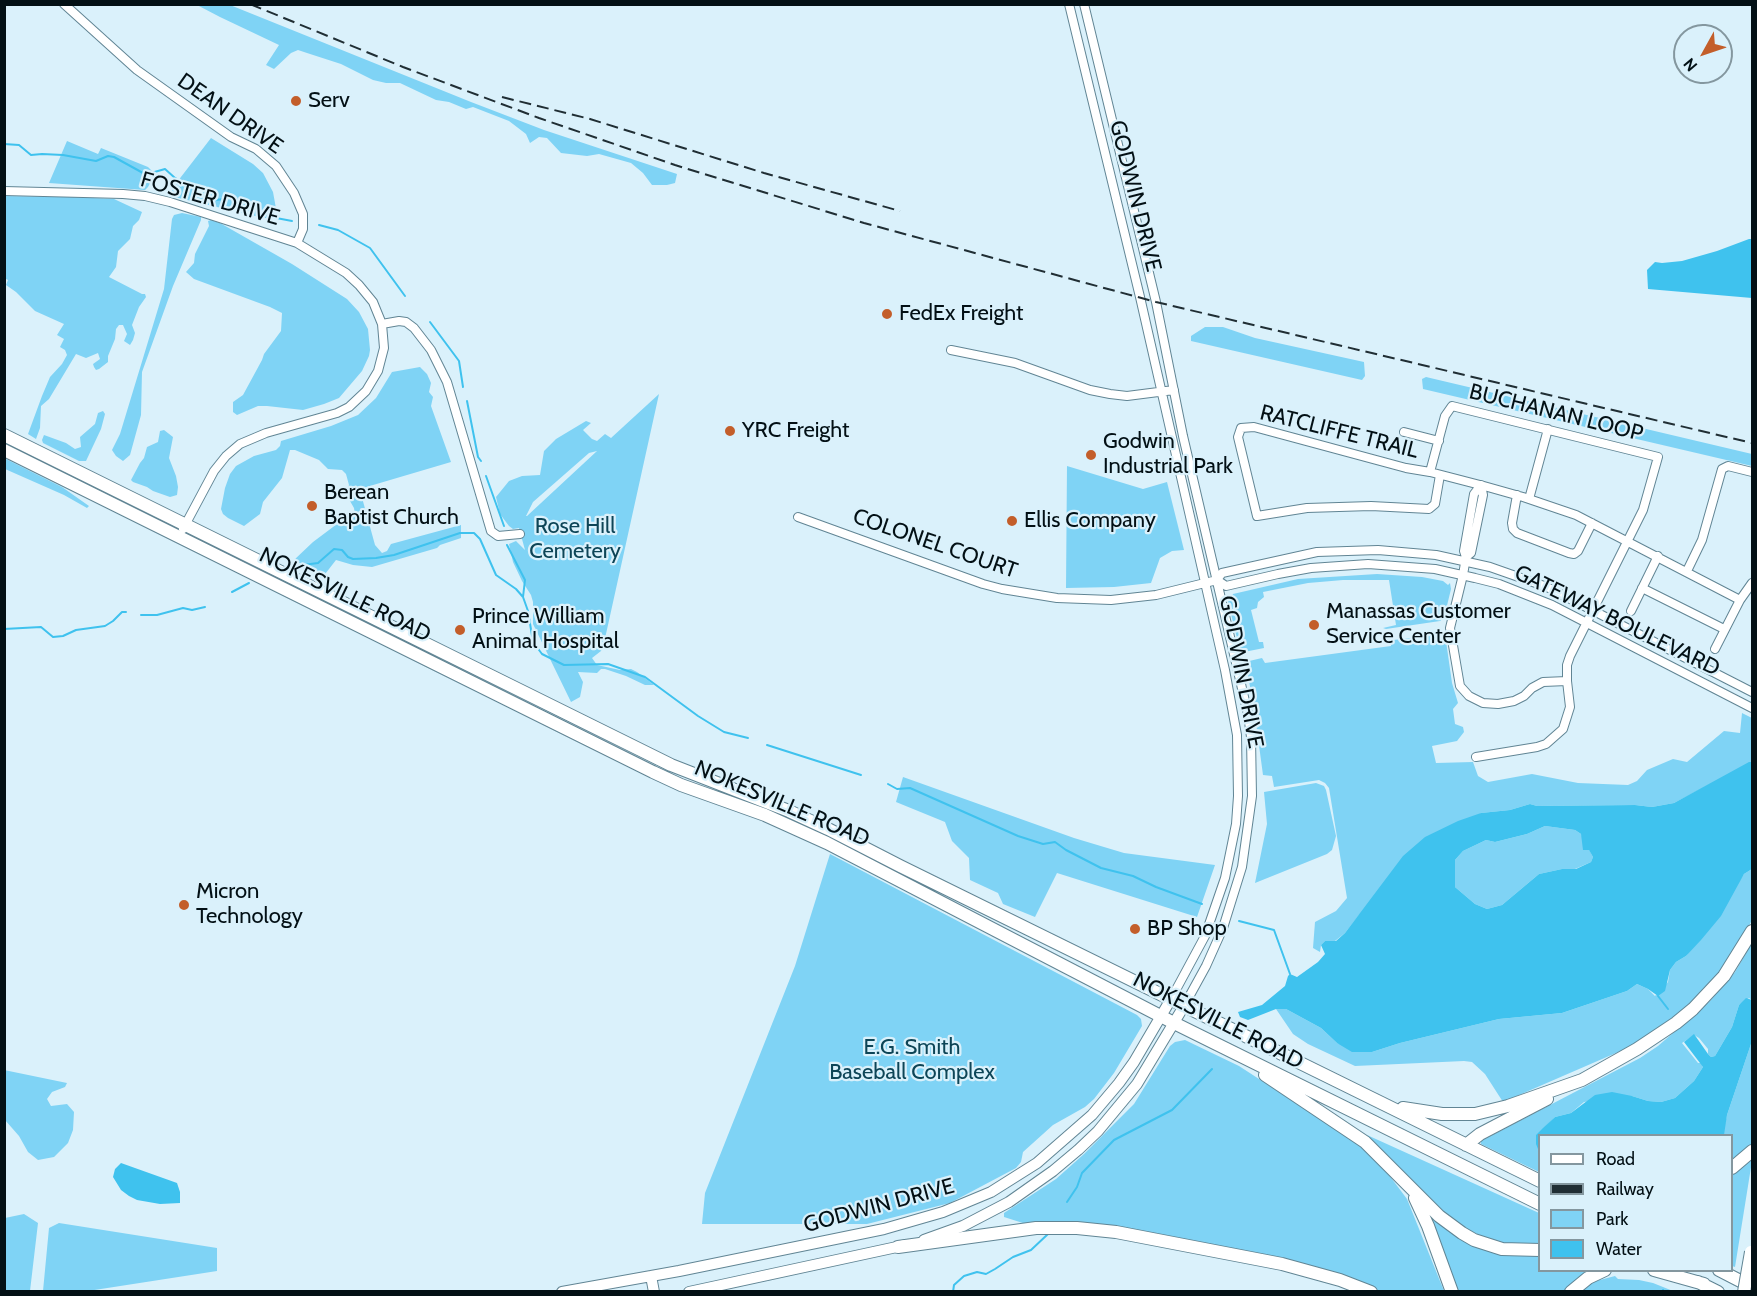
<!DOCTYPE html>
<style>
body{margin:0}
#map{position:relative;width:1757px;height:1296px;overflow:hidden;background:#daf1fb;font-family:Cabin,sans-serif}
canvas{display:block}
.frame{position:absolute;inset:0;border:6px solid #031015;pointer-events:none}
.legend{position:absolute;left:1538px;top:1134px;width:195px;height:138px;box-sizing:border-box;background:#daf1fb;border:2px solid #84979f;margin:0;padding:8px 10px;list-style:none;font-size:18px;color:#031015}
.legend li{display:flex;align-items:center;gap:12px;height:30px}
.legend b{width:30px;border:2px solid #84979f}
.north{position:absolute;left:1673px;top:24px;width:60px;height:60px;box-sizing:border-box;background:#daf1fb;border:2px solid #84979f;border-radius:50%;rotate:230deg;font-size:16px;font-weight:700;line-height:24px;text-align:center;color:#031015}
.north::after{content:'';display:block;margin:auto;width:21px;height:27px;background:#c35e2a;clip-path:polygon(50% 0,100% 100%,50% 72%,0 100%)}
</style>
<div id="map">
<canvas width="1757" height="1296"></canvas>
<div class="frame"></div>
<ul class="legend">
<li><b style="height:8px;background:#fff"></b>Road</li>
<li><b style="height:8px;background:#202e34"></b>Railway</li>
<li><b style="height:16px;background:#7fd3f5"></b>Park</li>
<li><b style="height:16px;background:#3fc2ee"></b>Water</li>
</ul>
<div class="north">N</div>
</div>
<script>
const ctx = document.querySelector('canvas').getContext('2d');
ctx.lineJoin = 'round';
function fill(path, color) { ctx.fillStyle = color; ctx.fill(path, 'evenodd'); }
const shape = rows => new Path2D(rows.map(r => 'M' + r).join(''));
function trace(path, color, width, dash) { ctx.strokeStyle = color; ctx.lineWidth = width; ctx.lineCap = dash ? 'butt' : 'round'; ctx.setLineDash(dash || []); ctx.stroke(path); }
function write(font, color, halo, rows, align = 'center') {
  ctx.font = font + ' Cabin,sans-serif'; ctx.lineWidth = 4.5; ctx.setLineDash([]); ctx.textBaseline = 'middle'; ctx.strokeStyle = halo; ctx.fillStyle = color; for (const [text, x, y, turn = 0] of rows) {
    ctx.save(); ctx.translate(x, y); ctx.rotate((+turn || 0) * Math.PI / 180); ctx.textAlign = isNaN(turn) ? turn : align; if (halo) ctx.strokeText(text, 0, 0); ctx.fillText(text, 0, 0); ctx.restore();
  }
}
fill(shape([
 [197,5,230,5,471,102,544,130,677,174,675,183,667,185,652,185,643,173,631,163,599,154,587,156,561,153,547,138,539,137,530,143,526,134,509,121,473,107,466,109,449,102,436,100,400,83,386,83,373,80,341,64,307,53,298,50,291,53,274,69,266,65,279,45,220,17],
 [211,138,253,164,263,173,273,192,277,214,269,218,264,218,170,196,174,186],
 [67,141,98,154,101,148,148,167,152,171,151,181,148,187,145,190,49,183],
 [4,196,73,197,114,199,142,212,139,220,133,226,130,239,118,251,116,267,109,277,142,294,145,294,146,297,139,307,132,325,135,333,133,340,130,345,124,341,127,334,123,325,119,325,116,329,115,339,108,356,108,362,99,369,96,370,94,367,93,364,100,359,98,353,86,358,76,354,49,399,41,406,40,428,36,439,28,434,42,396,50,377,62,364,67,355,65,350,60,347,64,339,57,335,64,324,35,311,16,292,6,285,8,280,4,278],
 [182,213,201,217,201,220,173,286,142,372,141,415,130,455,123,461,116,456,112,450,120,434,164,289,172,219,174,215],
 [211,220,220,223,292,264,347,299,359,312,368,329,370,350,369,356,362,371,339,398,324,404,303,410,267,406,258,406,237,415,233,412,233,402,243,395,262,360,264,354,281,331,282,313,270,307,194,279,186,272,194,263,195,254,209,226,208,221],
 [1205,327,1223,327,1255,338,1364,362,1365,376,1362,380,1191,341,1191,336],
 [420,367,427,374,431,383,429,392,433,397,431,406,451,462,363,488,361,494,375,545,382,553,387,551,391,544,461,525,461,538,440,545,437,548,372,567,353,565,336,560,322,578,315,578,311,567,308,564,298,563,294,560,313,542,337,524,352,519,355,515,354,508,346,494,349,485,346,474,342,470,328,469,319,460,295,450,290,450,282,478,263,502,260,514,244,526,228,518,223,514,221,509,225,488,230,474,236,466,254,456,276,450,280,446,281,441,331,426,358,415,376,398,392,372],
 [1426,377,1752,454,1752,466,1423,389,1422,379],
 [659,394,604,643,601,651,592,658,597,665,620,670,631,669,637,672,654,685,645,685,626,676,605,669,601,669,597,673,578,672,583,682,580,697,571,702,533,624,533,602,531,595,522,581,513,562,509,544,516,541,525,550,519,528,513,529,509,526,500,514,496,497,509,481,522,476,540,475,544,451,556,439,586,421,591,423,583,430,592,439,597,441,605,434,611,438],
 [597,451,527,516,526,516,533,502,589,453],
 [103,411,105,414,101,429,86,461,79,461,43,443,42,440,44,435,66,443,75,449,81,447,80,437,95,424,98,413],
 [164,430,173,437,169,458,176,476,178,487,177,495,170,497,153,491,147,487,133,482,131,480,140,463,144,458,147,447,158,442,160,431],
 [4,458,62,487,89,506,87,508,64,495,5,469],
 [1067,466,1143,489,1167,482,1184,550,1172,551,1160,558,1151,583,1114,587,1066,588],
 [1377,574,1422,577,1443,581,1448,585,1450,583,1451,589,1444,618,1440,621,1386,629,1383,628,1396,625,1389,580,1343,580,1308,583,1263,592,1264,597,1258,602,1257,608,1251,610,1259,642,1263,642,1264,648,1244,652,1240,650,1228,602,1233,594,1298,579],
 [1440,635,1439,636,1446,641,1452,683,1458,703,1453,709,1455,724,1463,727,1464,732,1457,741,1432,746,1436,763,1473,762,1478,776,1488,782,1532,774,1578,783,1628,785,1637,781,1647,770,1673,759,1687,762,1724,731,1740,733,1742,713,1752,718,1752,762,1674,803,1652,807,1635,805,1537,806,1530,804,1510,810,1481,813,1359,915,1345,933,1335,941,1325,941,1321,945,1320,952,1313,948,1315,922,1336,911,1347,898,1329,788,1325,783,1319,780,1274,787,1272,776,1263,775,1253,701,1245,662,1262,658,1265,663,1391,646,1391,641,1393,640],
 [903,777,1074,838,1124,853,1215,865,1197,917,1057,873,1035,917,1003,904,998,893,970,880,969,858,952,841,945,822,896,802],
 [1316,783,1324,786,1326,790,1336,836,1332,850,1327,854,1255,883,1267,824,1264,792],
 [1545,826,1575,830,1581,834,1593,857,1591,862,1575,869,1562,869,1539,874,1502,905,1487,909,1475,904,1455,887,1455,860,1463,851,1486,840,1495,842,1527,834],
 [830,854,1137,1015,1141,1019,1142,1026,1114,1073,1094,1099,1085,1107,1053,1125,1023,1152,1021,1162,1016,1168,950,1203,867,1224,702,1224,705,1193,795,966],
 [1752,869,1752,920,1731,960,1687,1010,1639,1043,1503,1102,1485,1074,1472,1062,1464,1061,1355,1066,1308,1044,1293,1034,1276,1009,1286,1009,1321,1028,1337,1043,1372,1052,1400,1043,1499,1019,1562,1013,1627,991,1637,984,1648,989,1655,996,1668,982,1670,970,1676,962,1686,956,1744,874],
 [1752,943,1752,1000,1749,998,1739,1005,1732,1027,1715,1056,1711,1057,1708,1054,1708,1049,1699,1038,1694,1035,1682,1043,1698,1063,1701,1063,1703,1067,1694,1081,1675,1098,1661,1102,1648,1101,1632,1096,1584,1102,1571,1113,1555,1117,1537,1135,1539,1151,1539,1172,1481,1144,1481,1141,1640,1058,1658,1046,1710,1001,1735,972],
 [1185,1040,1239,1066,1353,1140,1383,1167,1407,1199,1444,1291,1380,1291,1364,1284,1309,1266,1026,1224,1004,1217,1004,1213,1056,1179,1084,1154,1134,1104,1170,1046,1175,1042],
 [1752,1041,1752,1161,1735,1267,1732,1266,1732,1136,1724,1135,1723,1132,1727,1115],
 [4,1070,67,1083,65,1087,52,1092,47,1099,51,1106,67,1104,74,1112,73,1130,68,1143,54,1157,38,1160,28,1152,19,1136,5,1120],
 [1367,1135,1539,1213,1539,1244,1526,1245,1503,1243,1484,1237,1464,1228,1444,1212],
 [24,1214,38,1223,30,1291,5,1291,5,1218],
 [1431,1215,1450,1230,1539,1254,1540,1270,1595,1271,1565,1291,1457,1291,1430,1217],
 [59,1223,217,1248,217,1271,88,1291,43,1291,49,1228],
 [1615,1276,1618,1279,1639,1280,1653,1283,1673,1291,1577,1292,1592,1282]
]), '#7fd3f5');
fill(shape([
 [1749,239,1752,239,1752,298,1648,289,1647,270,1655,262,1662,263,1682,261,1717,251],
 [1749,762,1752,762,1752,869,1744,874,1721,916,1701,940,1686,956,1676,962,1670,970,1665,991,1658,996,1648,989,1637,984,1627,991,1562,1013,1499,1019,1400,1043,1372,1052,1352,1052,1337,1043,1321,1028,1286,1009,1276,1009,1248,1020,1240,1017,1238,1012,1262,1005,1285,986,1288,976,1290,974,1297,977,1318,962,1325,954,1321,945,1325,941,1336,941,1345,933,1403,856,1425,837,1458,821,1481,813,1510,810,1530,804,1537,806,1635,805,1652,807,1674,803],
 [1545,826,1575,830,1581,834,1583,850,1589,850,1593,857,1591,862,1576,869,1562,869,1539,874,1502,905,1487,909,1475,904,1455,887,1455,860,1463,851,1486,840,1495,842,1527,834],
 [1746,998,1752,1000,1752,1041,1727,1115,1724,1135,1540,1136,1539,1151,1538,1149,1536,1144,1536,1135,1543,1128,1555,1117,1571,1113,1595,1095,1612,1092,1632,1096,1648,1101,1661,1102,1675,1098,1694,1081,1703,1067,1684,1042,1694,1034,1708,1054,1711,1057,1715,1056,1732,1027,1739,1005],
 [121,1163,177,1183,180,1192,180,1203,160,1204,137,1200,129,1196,121,1190,113,1177,115,1169]
]), '#3fc2ee');
trace(shape([
 [4,144,19,145,31,155,42,154,63,155,96,161,108,156,114,157,143,173,151,173,165,169,175,178,216,200,232,198,243,207,255,207,271,217,292,221],
 [319,225,338,230,370,248,405,296],
 [430,322,459,361,463,387],
 [467,401,478,457,481,461],
 [486,476,504,526],
 [507,545,525,580,523,597],
 [299,568,303,565,318,563,334,549,342,550,348,557,353,559,376,558,394,555,460,533,474,533,480,539,496,575,516,589,523,597,528,611,533,642,542,654,564,665,608,664,645,677,698,716,724,732,748,738],
 [232,592,249,583],
 [141,615,157,615,183,608,192,610,205,607],
 [4,629,41,627,53,637,63,636,76,630,105,626,113,621,122,612,126,612],
 [767,745,861,775],
 [888,784,897,789,910,788,1018,836,1043,844,1055,842,1066,850,1101,868,1133,876,1156,887,1202,904],
 [1239,921,1274,930,1290,974],
 [1658,996,1668,1009],
 [1067,1202,1077,1187,1082,1173,1114,1140,1172,1110,1212,1069],
 [953,1292,954,1285,964,1276,977,1272,986,1274,995,1269,1013,1257,1031,1250,1048,1234],
 [1662,1292,1663,1290]
]), '#3fc2ee', 2);
const minor = shape([
 [64,4,137,70,231,137,256,149,276,166,294,193,303,214,303,229,297,243],
 [1069,4,1140,297,1225,670,1237,735,1238,796,1236,824,1225,878,1205,936,1171,999],
 [1084,4,1156,302,1183,436,1248,714,1251,737,1252,796,1242,867,1223,928,1206,966,1184,1006],
 [4,191,123,194,145,196,170,202,297,243,346,273,359,285,373,302,382,324,384,348,378,371,366,391,349,407,337,413,266,433,240,444,226,456,214,471,183,529],
 [382,324,399,321,406,322,414,328,431,350,447,382,491,531,498,536,520,534],
 [951,350,1015,363,1090,390,1110,394,1127,396,1174,390],
 [1404,432,1439,441],
 [1430,472,1445,416,1452,406,1658,457,1643,510,1570,656,1567,665,1567,681,1570,707,1563,729,1546,744,1537,747,1476,757],
 [1440,475,1435,504,1429,509,1371,506,1307,508,1257,516,1238,437,1241,428,1254,427,1406,468,1430,472,1484,486,1523,497,1576,515,1740,600],
 [1517,495,1512,523,1513,529,1517,533,1569,553,1574,554,1578,551,1592,523],
 [1529,499,1548,429],
 [798,517,983,584,1002,589,1057,598,1111,600,1156,595,1217,580,1222,573,1317,552,1378,550,1436,555,1490,567,1547,587,1752,692],
 [1466,557,1471,553,1483,495,1481,485,1474,494,1464,551,1466,557,1463,575,1450,628,1460,686,1469,696,1483,703,1498,704,1514,701,1524,696,1532,688,1543,682,1567,681],
 [1687,571,1702,540,1722,469,1728,466,1752,472],
 [1217,580,1226,586,1278,574,1311,568,1368,564,1435,569,1475,578,1499,584,1552,605,1752,708],
 [1642,588,1724,629],
 [1631,611,1658,556],
 [1715,649,1740,600,1752,583]
]);
const major = shape([
 [924,1240,963,1226,1009,1202,1053,1171,1078,1150,1098,1131,1137,1084,1184,1006],
 [651,1276,654,1292],
 [562,1292,679,1271,884,1229,943,1212,991,1192,1037,1163,1092,1115,1119,1083,1134,1062,1171,999],
 [689,1292,906,1245]
]);
const highway = shape([
 [4,435,671,765,789,811,828,829,900,866,1540,1181],
 [4,450,653,772,681,785,765,815,827,843,1174,1023,1540,1204],
 [1265,1075,1365,1142,1439,1216,1462,1233,1474,1240,1502,1249,1540,1250],
 [1403,1108,1442,1114,1475,1114,1508,1106,1582,1080,1637,1049,1676,1023,1693,1009,1724,976,1752,931],
 [1466,1145,1480,1134,1547,1099],
 [1732,1168,1752,1151],
 [1415,1198,1428,1226,1452,1292],
 [898,1247,1036,1228,1077,1228,1116,1232,1282,1264,1340,1280,1371,1292],
 [1654,1270,1704,1284],
 [1719,1270,1752,1287],
 [1698,1282,1718,1292],
 [1571,1292,1588,1278,1605,1270]
]);
trace(minor, '#618594', 10);
trace(major, '#618594', 12);
trace(highway, '#618594', 14);
trace(minor, '#fff', 8);
trace(major, '#fff', 10);
trace(highway, '#fff', 12);
trace(shape([
 [250,4,403,67,539,118,675,165,864,223,1156,302,1752,443],
 [502,97,590,119,764,173,900,211]
]), '#202e34', 2, [12, 6]);
const highwayBridge = shape([
 [1744,1292,1751,1252]
]);
trace(highwayBridge, '#618594', 14, []);
trace(highwayBridge, '#fff', 12);
for (const [x, y, r, color] of [
 [296,101,6,"#c35e2a"],
 [887,314,6,"#c35e2a"],
 [730,431,6,"#c35e2a"],
 [1091,455,6,"#c35e2a"],
 [312,506,6,"#c35e2a"],
 [1012,521,6,"#c35e2a"],
 [1314,625,6,"#c35e2a"],
 [460,630,6,"#c35e2a"],
 [184,905,6,"#c35e2a"],
 [1135,929,6,"#c35e2a"]
]) { const dot = new Path2D(); dot.arc(x, y, r, 0, 2 * Math.PI); ctx.fillStyle = color; ctx.fill(dot); trace(dot, '#daf1fb', 2); }
write('22px', '#031015', '#daf1fb', [
 ["Serv",308,101],
 ["FedEx Freight",899,314],
 ["YRC Freight",742,431],
 ["Godwin",1103,442],
 ["Industrial Park",1103,467],
 ["Berean",324,493],
 ["Baptist Church",324,518],
 ["Ellis Company",1024,521],
 ["Manassas Customer",1326,612],
 ["Service Center",1326,637],
 ["Prince William",472,617],
 ["Animal Hospital",472,642],
 ["Micron",196,892],
 ["Technology",196,917],
 ["BP Shop",1147,929]
], 'left');
write('22px', '#031015', '#daf1fb', [
 ["DEAN DRIVE",230,114,35],
 ["GODWIN DRIVE",1135,196,76],
 ["FOSTER DRIVE",210,199,16],
 ["BUCHANAN LOOP",1556,413,14],
 ["RATCLIFFE TRAIL",1339,432,14],
 ["COLONEL COURT",935,544,19],
 ["NOKESVILLE ROAD",345,595,26],
 ["GATEWAY BOULEVARD",1617,621,26],
 ["GODWIN DRIVE",1241,672,79],
 ["NOKESVILLE ROAD",782,804,23],
 ["NOKESVILLE ROAD",1218,1021,27],
 ["GODWIN DRIVE",879,1206,-15]
]);
write('22px', '#0d4557', '#daf1fb', [
 ["Rose Hill",575,527],
 ["Cemetery",575,552],
 ["E.G. Smith",912,1048],
 ["Baseball Complex",912,1073]
]);
</script>
